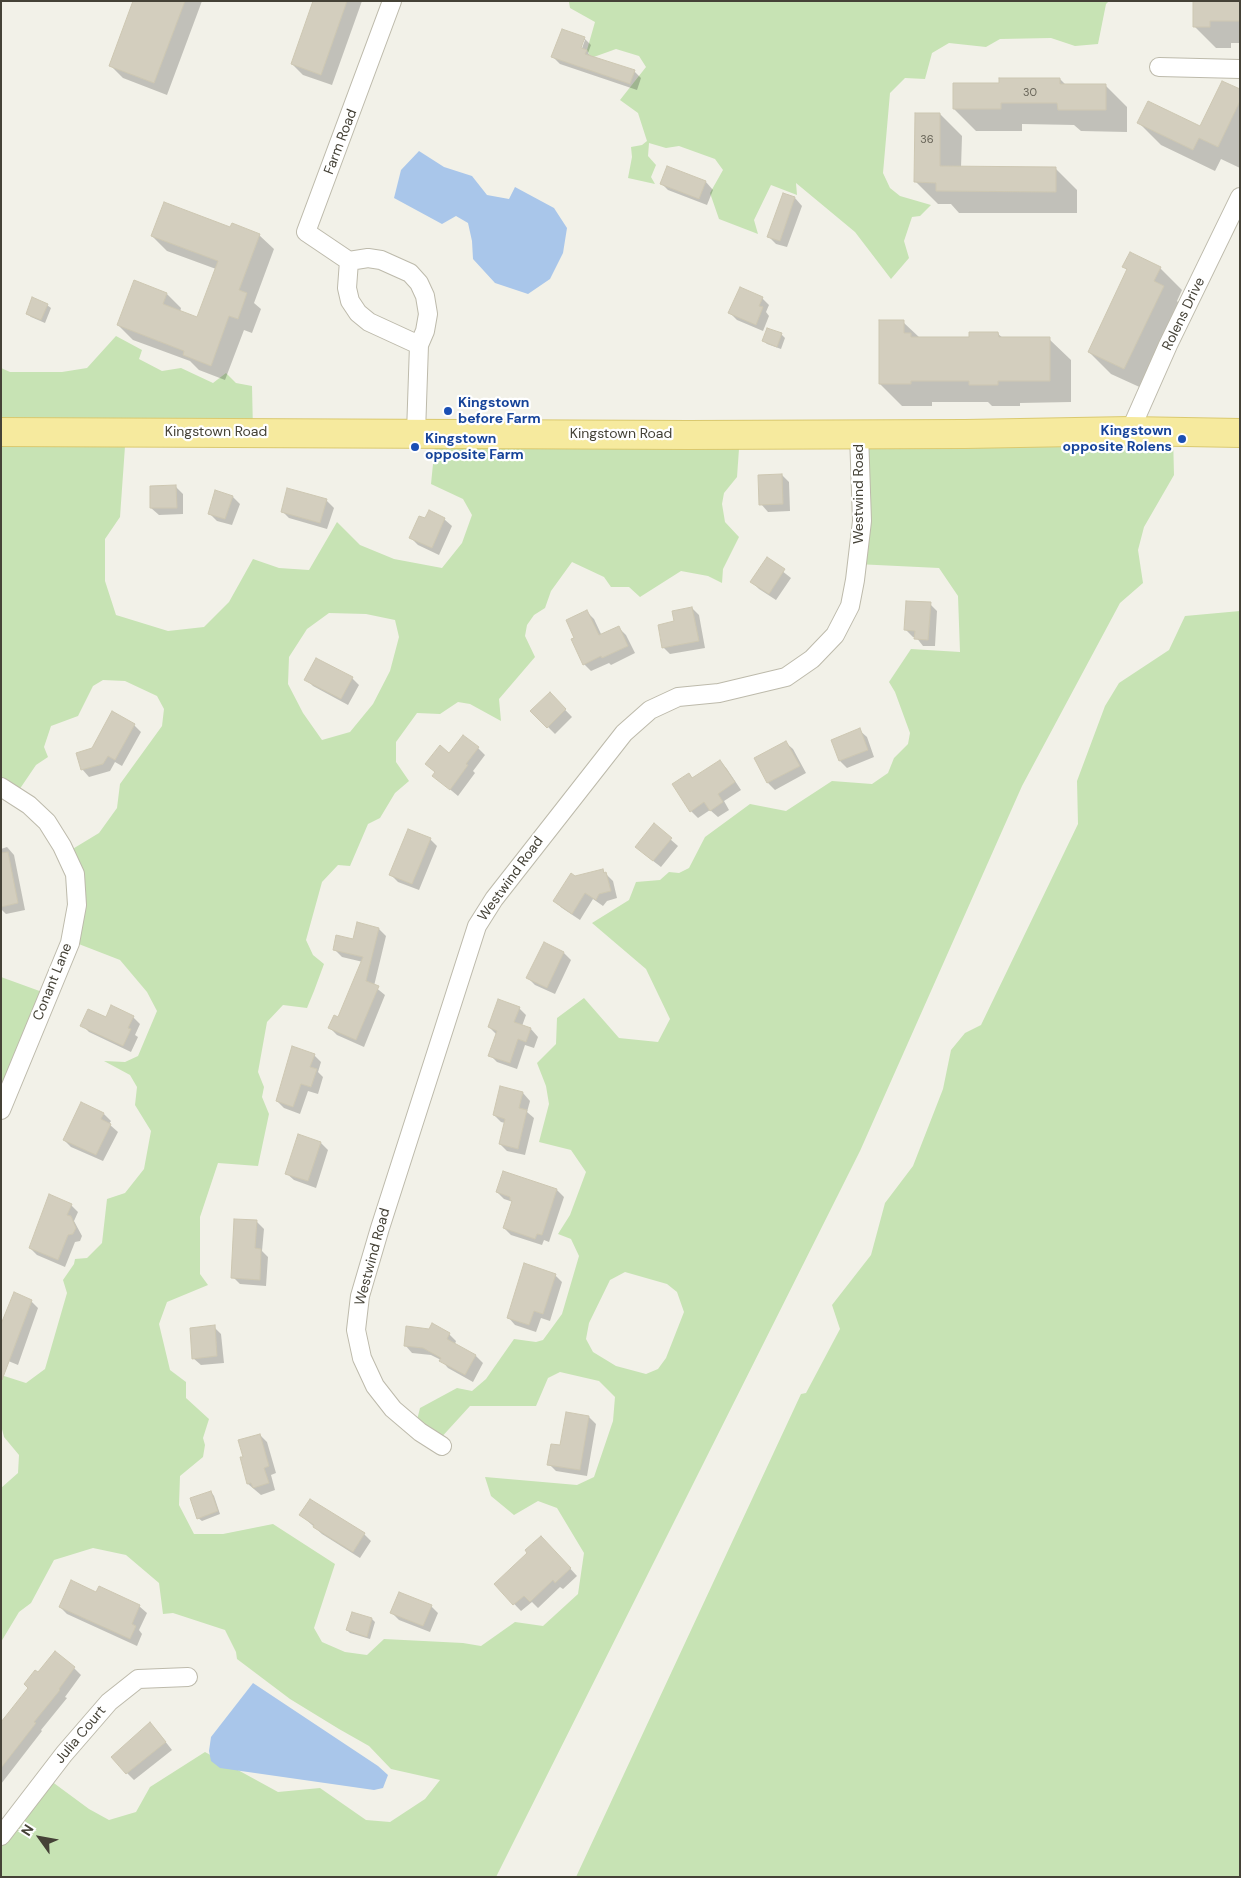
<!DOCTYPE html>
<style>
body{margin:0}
#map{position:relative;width:1241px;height:1878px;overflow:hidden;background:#f2f1e8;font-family:"DM Sans",sans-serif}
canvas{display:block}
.frame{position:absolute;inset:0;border:2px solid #454237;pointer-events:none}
.north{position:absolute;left:15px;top:1813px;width:50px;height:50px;-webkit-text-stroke:4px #fff;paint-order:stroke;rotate:302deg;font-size:14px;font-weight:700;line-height:20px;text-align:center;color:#454237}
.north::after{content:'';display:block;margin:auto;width:18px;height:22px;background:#454237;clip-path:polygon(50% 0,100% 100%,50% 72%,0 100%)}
</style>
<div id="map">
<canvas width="1241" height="1878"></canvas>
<div class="frame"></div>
<div class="north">N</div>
</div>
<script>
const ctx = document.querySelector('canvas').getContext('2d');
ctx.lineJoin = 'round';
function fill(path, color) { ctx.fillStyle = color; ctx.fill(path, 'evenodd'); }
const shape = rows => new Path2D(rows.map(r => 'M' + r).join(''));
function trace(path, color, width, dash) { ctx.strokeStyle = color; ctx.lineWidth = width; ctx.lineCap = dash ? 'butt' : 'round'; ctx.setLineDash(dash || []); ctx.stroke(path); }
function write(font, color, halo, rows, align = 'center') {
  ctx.font = font + ' "DM Sans",sans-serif'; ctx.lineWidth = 4.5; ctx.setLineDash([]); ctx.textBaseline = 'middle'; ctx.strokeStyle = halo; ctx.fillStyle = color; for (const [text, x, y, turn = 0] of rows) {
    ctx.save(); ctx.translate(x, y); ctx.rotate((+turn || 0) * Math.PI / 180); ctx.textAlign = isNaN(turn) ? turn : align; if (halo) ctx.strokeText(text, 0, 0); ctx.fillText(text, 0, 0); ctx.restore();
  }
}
fill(shape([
 [575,1,1109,1,1106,4,1098,44,1075,46,1051,38,1000,39,986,47,949,43,932,53,925,79,905,78,890,93,883,173,890,188,900,196,931,205,920,216,912,217,904,241,909,258,891,279,855,232,796,183,797,195,771,185,754,220,758,234,719,219,710,193,723,170,715,159,679,146,666,148,649,143,648,156,656,165,651,177,655,184,628,178,632,157,631,147,642,145,647,141,638,113,620,100,646,67,639,56,616,49,591,58,587,50,595,22,570,8,569,2],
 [116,336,142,350,139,359,162,371,181,368,213,383,226,373,236,383,252,386,253,431,126,432,120,517,105,539,105,581,116,615,168,631,204,627,229,602,253,559,279,568,309,570,337,522,360,545,394,559,442,568,462,543,472,515,463,499,431,484,436,434,740,435,737,477,724,493,722,504,725,522,739,537,723,569,722,583,708,576,681,571,640,597,629,587,611,587,604,577,572,562,551,591,545,608,534,615,527,625,525,636,535,657,499,699,501,721,470,704,458,702,440,714,417,713,396,742,396,762,409,781,395,793,380,818,368,824,350,866,338,865,322,882,306,940,313,955,324,964,314,991,307,1008,283,1005,267,1022,258,1072,264,1087,262,1097,269,1114,258,1166,218,1163,200,1217,200,1274,208,1285,167,1302,159,1324,170,1370,186,1382,186,1398,209,1419,203,1438,205,1445,203,1457,180,1476,179,1505,194,1534,223,1534,273,1524,335,1564,314,1628,322,1642,345,1652,367,1655,384,1639,463,1643,481,1646,515,1622,543,1626,578,1594,584,1553,557,1508,538,1501,514,1515,491,1496,485,1477,577,1485,594,1477,613,1421,615,1397,599,1381,560,1372,548,1378,536,1406,470,1406,438,1441,415,1428,420,1408,457,1388,472,1391,486,1379,514,1339,536,1342,543,1340,562,1314,579,1256,571,1239,558,1234,570,1215,586,1172,571,1150,539,1142,549,1104,546,1086,537,1063,556,1044,557,1018,584,998,619,1038,658,1042,670,1019,646,969,592,923,629,900,636,882,660,880,669,872,679,873,689,868,705,837,750,804,786,811,832,781,872,784,888,773,894,758,908,744,910,733,895,692,889,682,911,649,960,652,958,596,939,568,856,564,859,442,1173,435,1174,475,1144,527,1138,550,1143,583,1120,603,1022,786,860,1151,496,1877,1,1877,1,1837,47,1778,89,1809,109,1820,136,1812,150,1787,205,1752,278,1792,320,1788,366,1820,390,1822,425,1799,440,1780,391,1769,369,1746,339,1729,290,1699,237,1659,236,1652,225,1630,173,1613,163,1614,159,1583,126,1555,93,1548,54,1560,31,1603,19,1612,1,1642,1,1488,18,1473,19,1455,4,1437,1,1425,1,1375,26,1383,45,1369,67,1293,63,1280,74,1264,75,1259,87,1258,102,1243,107,1199,125,1193,144,1169,151,1131,135,1105,137,1087,130,1075,104,1061,125,1062,138,1056,157,1011,147,992,120,960,71,941,66,853,99,833,117,808,120,784,162,726,164,709,157,696,125,681,103,680,93,686,78,716,51,726,44,747,48,757,36,765,15,796,1,788,1,368,10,372,62,372,87,368],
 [329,613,366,614,395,620,399,637,390,671,373,704,350,732,322,740,303,713,288,684,289,657,307,629],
 [625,1272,667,1284,677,1292,684,1312,666,1358,658,1369,646,1374,616,1366,593,1352,586,1339,589,1323,610,1280],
 [1240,611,1240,1877,576,1877,801,1394,806,1393,840,1329,832,1305,871,1255,885,1203,913,1166,943,1089,951,1050,965,1033,981,1025,1078,824,1077,781,1105,706,1119,683,1169,650,1185,616],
 [1,977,45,993,6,1087,1,1085]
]), '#c7e3b4');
fill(shape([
 [419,151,444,167,472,176,487,195,509,199,515,187,554,208,567,228,563,253,550,279,528,294,495,283,473,259,472,241,468,223,456,216,442,224,394,198,401,170],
 [253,1683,378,1766,388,1775,383,1788,374,1790,220,1768,211,1761,209,1751,211,1737]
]), '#a9c6ea');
fill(shape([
 [134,1,202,1,167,95,123,78,110,65],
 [315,1,362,1,332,85,303,75,292,64],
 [1240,1,1240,43,1231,43,1231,48,1216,48,1194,26],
 [584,38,591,45,588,53,592,58,634,71,641,78,637,90,560,64,553,57],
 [582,40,585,40,580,54],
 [1060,79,1066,85,1105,85,1127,107,1127,132,1081,131,1074,125,1022,124,1022,131,976,131,954,109,1000,84],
 [1240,90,1240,168,1221,159,1215,171,1161,145,1139,123,1201,127],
 [940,114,962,136,961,168,1055,168,1077,190,1077,213,959,213,951,204,938,204,916,182],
 [668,168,706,182,713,190,707,205,668,190,661,183],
 [783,194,795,198,802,206,787,247,776,244,768,236],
 [231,228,259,235,274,249,254,303,261,309,252,333,244,330,225,380,199,370,190,361,133,340,118,325,167,294,181,308,180,312,198,318,216,269,167,251,152,236],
 [1124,267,1160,268,1182,290,1177,301,1185,309,1146,390,1111,374,1089,352,1128,271],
 [762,298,769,305,766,312,769,316,763,331,737,320,730,313],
 [47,305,51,308,45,323,31,317,27,314],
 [903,322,920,338,970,338,998,334,1003,338,1049,339,1071,360,1071,402,1020,403,1020,406,992,406,988,402,932,402,932,406,902,406,880,384],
 [781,334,785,338,781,349,767,344,764,341],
 [782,475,789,482,790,511,768,512,761,504],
 [176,487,183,494,183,514,159,515,151,508],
 [216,492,233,497,240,504,232,525,217,521,210,514],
 [326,500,334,508,327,529,289,518,282,511],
 [444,519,452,526,439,555,418,545,411,538,426,520],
 [767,559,791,578,776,600,759,589,752,582],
 [930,604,937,611,935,646,923,646,916,637,913,637,906,630],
 [692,608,699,615,705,648,670,654,663,647],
 [587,612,594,619,602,636,619,628,626,635,635,653,611,665,609,663,591,671,584,664,576,638],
 [352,678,359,685,348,705,313,686,306,679],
 [550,694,572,717,555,734,532,711],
 [134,725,141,732,122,766,115,762,110,771,89,777,82,769,93,749],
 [859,730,867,737,874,757,847,768,840,761,832,740],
 [785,742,793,749,806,773,775,790,768,783,755,759],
 [478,748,485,755,473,771,475,773,458,796,434,776,436,773,427,764,450,755],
 [720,761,727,769,741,790,724,801,729,810,718,817,710,810,698,818,691,811,689,774,693,779],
 [654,825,678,846,661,867,644,854],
 [430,839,437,846,419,890,398,882,390,874],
 [7,847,14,855,25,910,6,914,1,909,1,849],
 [602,870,613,881,617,898,607,901,603,906,593,899,580,920,562,908,554,901],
 [358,924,379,929,386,936,374,986,385,995,364,1047,337,1035,330,1028,339,1018,363,962,342,957,334,949,354,941],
 [544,944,564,953,571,960,555,994,535,985,528,978],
 [519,1008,526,1015,522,1026,531,1029,538,1037,534,1048,525,1045,517,1069,497,1062,490,1055,497,1035,489,1027],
 [133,1017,140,1024,135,1035,138,1037,131,1052,89,1032,82,1025,106,1019],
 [314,1055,321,1062,318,1072,323,1077,318,1094,308,1091,300,1114,284,1108,277,1101],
 [501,1088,523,1093,530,1101,527,1112,534,1118,525,1155,507,1151,500,1144,505,1123,501,1122,494,1115],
 [104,1114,111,1121,109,1124,118,1132,103,1161,71,1147,64,1140],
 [299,1136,321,1143,328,1150,316,1188,294,1180,286,1173],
 [504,1172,557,1190,564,1197,549,1242,544,1240,542,1245,511,1235,504,1228,513,1202,504,1199,497,1192],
 [71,1205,78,1212,74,1221,82,1236,80,1241,75,1242,65,1267,37,1255,30,1248],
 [256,1221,264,1229,262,1251,268,1257,266,1286,240,1284,233,1277],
 [555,1275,562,1282,550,1321,541,1318,536,1332,515,1325,508,1317],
 [31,1301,38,1308,18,1365,1,1358,1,1321,3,1322],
 [214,1327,221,1334,224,1363,201,1365,193,1358],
 [449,1334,456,1341,455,1344,476,1356,483,1363,473,1382,448,1368,441,1360,431,1355,412,1353,405,1345],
 [589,1417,596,1424,587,1476,556,1471,549,1464,561,1447],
 [260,1435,267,1442,276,1473,271,1475,275,1490,261,1495,248,1484,244,1457],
 [211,1492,214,1496,220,1514,202,1521,198,1518],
 [301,1515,364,1534,371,1541,360,1558,322,1534],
 [548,1544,577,1576,563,1589,560,1587,538,1608,532,1602,521,1611,495,1584],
 [97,1593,139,1606,147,1613,139,1630,142,1634,137,1646,67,1614,60,1607],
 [431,1606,438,1613,430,1632,399,1620,392,1613],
 [372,1619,375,1622,370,1639,350,1633,347,1630],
 [74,1668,81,1675,65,1697,67,1698,41,1730,42,1731,1,1784,1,1724,39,1674],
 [157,1731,172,1750,134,1780,127,1773]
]), '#0003');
const building = shape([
 [133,1,185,1,154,83,109,66,133,1],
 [313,1,347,1,321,75,291,64,313,1],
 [1193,1,1240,1,1240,21,1210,21,1210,27,1193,27,1193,1],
 [562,29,585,37,581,48,587,50,585,54,635,70,630,84,551,57,562,29],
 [999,78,1060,78,1060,84,1106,84,1106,110,1058,110,1057,103,1001,103,1001,109,953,109,953,83,999,83,999,78],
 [1222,81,1240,89,1240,101,1218,147,1199,138,1193,150,1137,123,1148,101,1200,126,1222,81],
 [915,113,940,113,940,166,1056,167,1056,192,936,191,936,183,914,182,915,113],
 [667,166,706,181,699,199,660,184,667,166],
 [783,193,795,197,780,241,767,237,783,193],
 [164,202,230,227,232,223,260,234,239,290,247,293,238,319,229,316,211,366,183,355,184,351,117,325,134,280,167,293,163,304,197,317,218,261,151,236,164,202],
 [1130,252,1161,267,1154,281,1164,286,1124,369,1088,352,1127,269,1122,267,1130,252],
 [740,287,763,297,759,306,763,307,756,325,728,313,740,287],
 [32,297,48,304,41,320,26,314,32,297],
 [879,320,904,320,904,333,911,333,911,337,969,337,969,332,998,332,999,337,1050,337,1050,381,998,381,998,385,969,385,969,381,911,381,911,384,879,384,879,320],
 [767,328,782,333,777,347,762,341,767,328],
 [782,474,783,504,759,505,758,475,782,474],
 [176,485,177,508,150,508,150,486,176,485],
 [287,488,327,499,320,523,281,512,287,488],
 [215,490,233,496,225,519,208,514,215,490],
 [429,510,445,518,432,548,409,538,419,516,425,518,429,510],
 [767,557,785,569,769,594,750,582,767,557],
 [906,601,931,602,928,640,914,639,915,631,904,630,906,601],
 [692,607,699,641,662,648,658,625,674,621,672,611,692,607],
 [587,610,599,635,619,626,628,646,602,658,601,656,583,665,571,639,574,638,566,620,587,610],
 [316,658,353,677,341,699,304,680,316,658],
 [550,692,566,709,547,728,530,711,550,692],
 [112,711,135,724,115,760,108,756,103,764,81,770,76,753,92,748,112,711],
 [860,728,868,750,839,761,831,740,860,728],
 [463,735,479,747,466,764,468,765,450,790,432,776,435,772,425,764,440,745,449,753,463,735],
 [786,741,800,766,767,783,754,758,786,741],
 [720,760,735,782,718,794,723,802,710,811,704,802,690,812,672,784,689,773,692,778,720,760],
 [654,823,672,838,653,861,635,847,654,823],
 [408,829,431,838,412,884,389,875,408,829],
 [8,852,18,903,1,907,1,853,8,852],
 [603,869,604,873,606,872,611,891,599,894,596,900,585,893,572,914,553,901,571,873,575,876,603,869],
 [357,922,379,928,366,981,379,986,356,1040,328,1028,334,1015,338,1017,363,957,333,950,336,935,353,939,357,922],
 [544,942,564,952,547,988,526,978,544,942],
 [498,999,520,1007,514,1022,531,1028,526,1042,518,1039,510,1063,488,1056,497,1031,488,1027,498,999],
 [111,1005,134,1016,128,1028,131,1029,123,1046,80,1026,88,1009,106,1017,111,1005],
 [292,1046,315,1054,310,1067,317,1069,311,1087,301,1084,293,1107,276,1101,292,1046],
 [500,1086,523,1092,519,1108,527,1110,518,1149,499,1144,505,1119,493,1115,500,1086],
 [81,1102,104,1113,101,1119,111,1124,96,1155,63,1140,81,1102],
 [298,1134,321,1142,308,1181,285,1174,298,1134],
 [503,1171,557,1189,542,1235,537,1234,535,1239,503,1228,512,1201,510,1200,510,1197,496,1192,503,1171],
 [49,1194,72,1204,67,1215,71,1216,76,1228,73,1234,68,1235,58,1260,29,1248,49,1194],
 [234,1219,257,1220,255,1248,261,1249,260,1280,231,1278,234,1219],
 [524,1263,556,1274,543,1314,534,1311,529,1325,507,1318,524,1263],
 [14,1292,32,1300,2,1380,1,1324,14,1292],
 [432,1323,450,1333,447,1339,476,1355,465,1375,439,1361,441,1358,423,1348,404,1346,406,1326,429,1329,432,1323],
 [215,1325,217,1356,192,1359,190,1328,215,1325],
 [566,1412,589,1416,580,1470,547,1465,551,1444,560,1445,566,1412],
 [260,1434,269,1466,264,1468,269,1483,253,1488,251,1483,247,1484,240,1457,243,1457,238,1440,260,1434],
 [211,1491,218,1511,197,1519,190,1498,211,1491],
 [310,1499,365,1533,353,1552,313,1527,314,1525,299,1515,310,1499],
 [541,1536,571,1568,555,1583,553,1580,530,1602,524,1596,513,1605,494,1584,527,1553,525,1550,541,1536],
 [71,1580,96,1592,99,1586,140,1605,132,1624,136,1626,130,1639,59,1607,71,1580],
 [399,1592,432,1605,423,1626,390,1613,399,1592],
 [352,1612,372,1618,367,1637,346,1630,352,1612],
 [55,1651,75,1667,59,1689,60,1690,34,1722,36,1723,1,1768,1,1722,28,1688,24,1684,35,1670,38,1672,55,1651],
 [150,1722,166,1742,126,1774,111,1757,150,1722]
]);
fill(building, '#d3cebe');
trace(building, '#cdc7b2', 1);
const street = shape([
 [392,1,306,232,349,261,368,258,381,260,410,273,419,283,425,296,428,314,425,331,419,345,416,433],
 [1159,67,1240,69],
 [349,261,347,288,350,301,358,313,369,322,419,345],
 [1130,431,1168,345,1240,197],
 [1,787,29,805,47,822,62,846,75,874,77,905,70,943,1,1110],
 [442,1446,420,1432,393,1409,375,1386,362,1358,356,1330,360,1296,380,1228,477,926,494,899,624,733,650,710,678,697,719,693,786,677,812,659,835,635,850,606,855,580,862,521,859,434],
 [1,1836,64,1754,109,1702,138,1679,188,1677]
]);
const primary = shape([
 [1,432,688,435,965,434,1130,431,1240,433]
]);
trace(street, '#bdbaab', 20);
trace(primary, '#dac96f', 30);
trace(street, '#fff', 18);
trace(primary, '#f6ea9e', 28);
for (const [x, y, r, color] of [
 [448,411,5,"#1a4fb4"],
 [1182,439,5,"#1a4fb4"],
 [415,447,5,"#1a4fb4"]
]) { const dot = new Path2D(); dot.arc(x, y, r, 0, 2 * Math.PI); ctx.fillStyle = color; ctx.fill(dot); trace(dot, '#fff', 2); }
write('11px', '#686559', null, [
 ["30",1030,93],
 ["36",927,140]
]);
write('14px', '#454237', '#fff', [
 ["Farm Road",341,142,-69],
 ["Rolens Drive",1184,314,-64],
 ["Kingstown Road",216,432],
 ["Kingstown Road",621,434],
 ["Westwind Road",859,494,-90],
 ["Westwind Road",511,879,-54],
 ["Conant Lane",53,982,-68],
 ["Westwind Road",373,1257,-75],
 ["Julia Court",81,1735,-50]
]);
write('bold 14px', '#164399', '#fff', [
 ["Kingstown",458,403],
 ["before Farm",458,419],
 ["Kingstown",1172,431,"right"],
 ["opposite Rolens",1172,447,"right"],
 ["Kingstown",425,439],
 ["opposite Farm",425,455]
], 'left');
</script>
